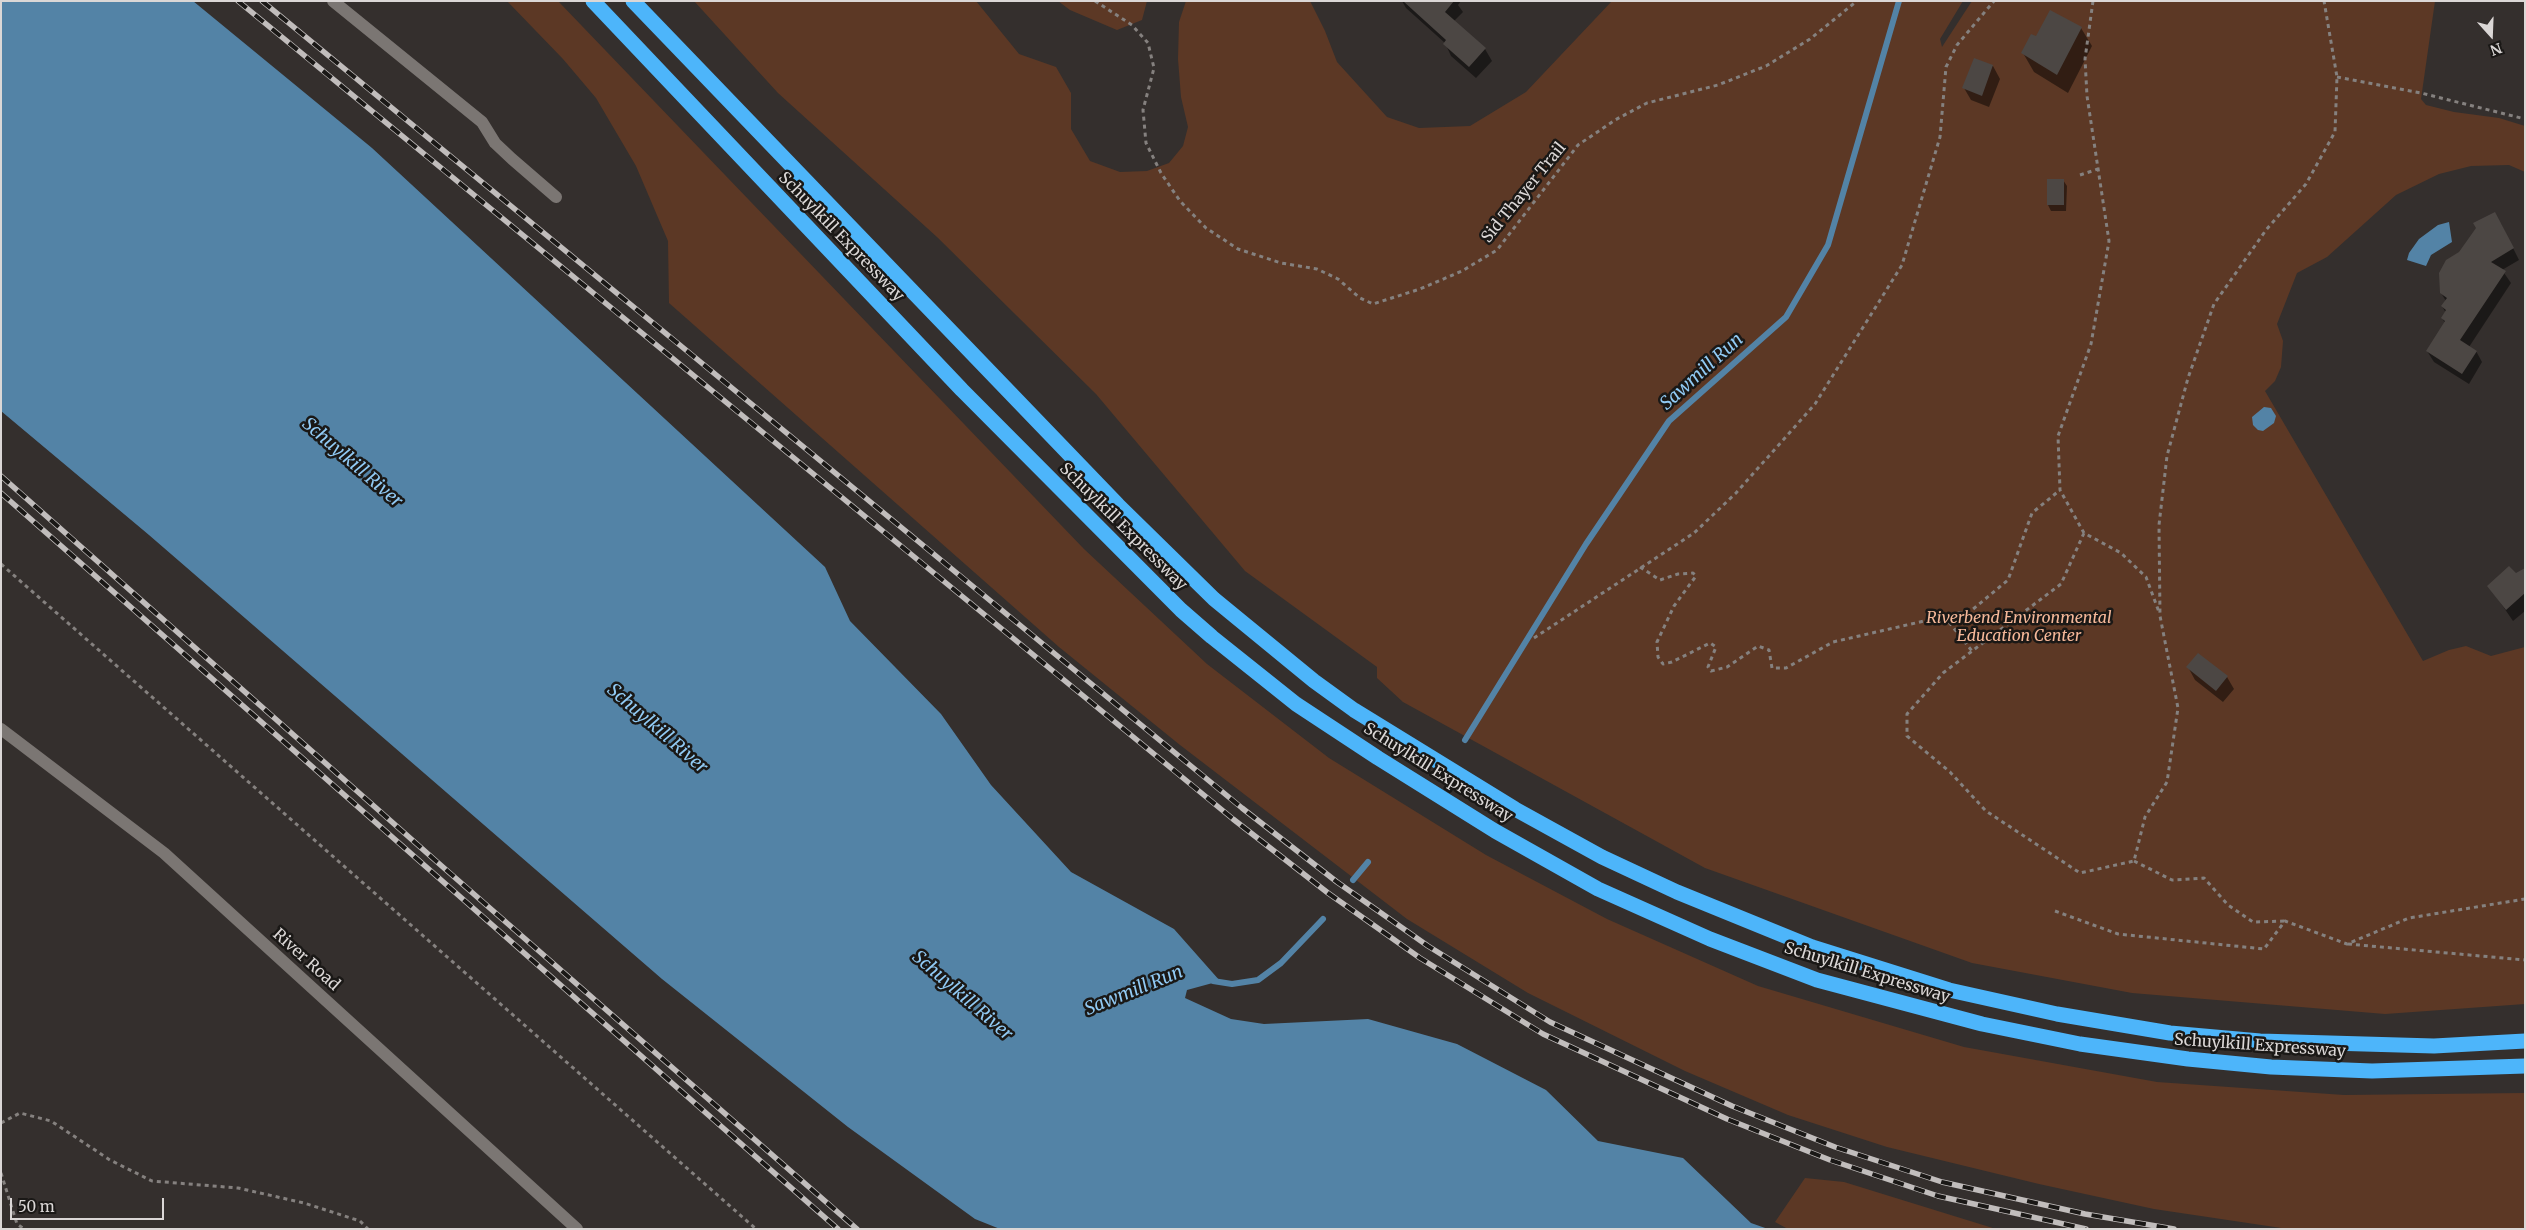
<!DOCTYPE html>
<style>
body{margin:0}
#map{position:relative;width:2526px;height:1230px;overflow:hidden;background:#342f2d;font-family:Merriweather,serif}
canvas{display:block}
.frame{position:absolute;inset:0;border:2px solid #dbd7d6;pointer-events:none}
.north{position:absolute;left:2466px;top:10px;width:50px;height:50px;-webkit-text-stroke:4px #1a1816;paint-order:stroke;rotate:160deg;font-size:14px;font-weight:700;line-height:20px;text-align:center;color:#dbd7d6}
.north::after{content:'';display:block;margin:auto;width:18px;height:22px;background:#dbd7d6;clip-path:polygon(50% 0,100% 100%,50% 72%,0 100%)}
.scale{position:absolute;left:10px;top:1198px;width:154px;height:22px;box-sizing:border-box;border:2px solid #dbd7d6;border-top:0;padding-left:6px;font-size:15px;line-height:18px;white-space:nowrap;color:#dbd7d6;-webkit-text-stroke:4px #1a1816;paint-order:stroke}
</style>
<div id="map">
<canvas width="2526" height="1230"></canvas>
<div class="frame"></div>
<div class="north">N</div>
<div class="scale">50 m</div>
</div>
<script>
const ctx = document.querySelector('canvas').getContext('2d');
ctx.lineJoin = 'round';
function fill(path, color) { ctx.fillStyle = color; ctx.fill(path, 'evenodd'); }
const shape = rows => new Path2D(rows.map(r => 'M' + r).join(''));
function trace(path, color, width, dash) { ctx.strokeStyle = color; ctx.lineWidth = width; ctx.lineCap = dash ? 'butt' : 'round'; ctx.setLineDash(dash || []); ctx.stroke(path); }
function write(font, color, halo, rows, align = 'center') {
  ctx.font = font + ' Merriweather,serif'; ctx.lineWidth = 5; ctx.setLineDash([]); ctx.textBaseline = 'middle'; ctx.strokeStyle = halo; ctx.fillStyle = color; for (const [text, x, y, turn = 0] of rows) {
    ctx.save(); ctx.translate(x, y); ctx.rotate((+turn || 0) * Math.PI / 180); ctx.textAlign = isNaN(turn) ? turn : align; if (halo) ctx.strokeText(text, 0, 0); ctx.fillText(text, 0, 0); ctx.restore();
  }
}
fill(shape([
 [507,1,558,1,1084,549,1207,664,1329,758,1486,855,1607,919,1758,986,1964,1047,2157,1082,2344,1095,2525,1093,2525,1229,2288,1229,2154,1209,2039,1184,1887,1147,1788,1115,1685,1071,1528,993,1407,919,1180,745,1059,647,669,303,668,241,636,166,596,98,563,59],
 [694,1,976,1,1019,54,1056,67,1071,93,1071,129,1090,161,1120,172,1147,171,1169,163,1183,146,1188,127,1181,97,1178,59,1179,22,1186,1,1310,1,1325,31,1337,62,1387,117,1419,128,1470,126,1526,92,1612,1,1963,1,1940,39,1942,47,1972,1,2435,1,2421,99,2426,105,2454,112,2499,118,2525,126,2525,172,2509,165,2471,166,2439,174,2396,195,2327,257,2297,273,2277,324,2283,341,2281,367,2275,381,2265,391,2423,661,2449,650,2466,646,2491,656,2525,647,2525,1004,2385,1014,2132,993,1972,963,1705,868,1403,702,1377,678,1377,667,1245,571,1096,394,937,237,778,93],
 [1058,1,1147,1,1142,20,1117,30,1070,10],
 [1805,1178,1844,1182,1996,1229,1788,1229,1775,1222]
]), '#5c3825');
fill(shape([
 [1,1,193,1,372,148,825,567,850,621,941,714,991,785,1071,872,1174,929,1220,981,1187,990,1185,998,1231,1019,1264,1024,1368,1019,1457,1044,1546,1090,1598,1141,1683,1158,1751,1223,1768,1229,1000,1229,975,1219,848,1127,662,979,149,535,1,411],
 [2449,222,2452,242,2431,255,2426,266,2407,260,2409,253,2419,239,2438,225],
 [2264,407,2271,408,2276,416,2274,423,2263,431,2258,430,2253,425,2252,417]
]), '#5383a6');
fill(shape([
 [1402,1,1461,1,1458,5,1463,12,1454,21,1485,49,1492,61,1476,78,1451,56,1445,43,1406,8],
 [2081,28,2092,46,2068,93,2034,72,2023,53],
 [1975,60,1993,66,2000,79,1989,107,1971,100,1964,88],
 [2048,180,2063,180,2067,186,2066,211,2051,211,2048,205],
 [2501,224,2519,260,2502,270,2511,283,2469,347,2476,351,2482,362,2469,384,2434,362,2427,351,2445,323,2442,318,2446,313,2442,306,2446,301,2441,293],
 [2525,585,2525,611,2513,621,2489,586],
 [2188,667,2227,677,2234,689,2223,702,2195,680]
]), '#0007');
trace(shape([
 [1465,740,1586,544,1669,421,1786,317,1828,245,1899,1],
 [1353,880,1368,862],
 [1213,981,1232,984,1258,980,1281,963,1323,919]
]), '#5383a6', 6);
fill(shape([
 [1403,1,1454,1,1445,12,1486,48,1469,67,1443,44,1446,40],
 [2050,10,2082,27,2057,75,2021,53,2031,34,2036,36],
 [1974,58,1993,65,1982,96,1962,88],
 [2047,179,2064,179,2064,205,2047,205],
 [2495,212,2514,248,2491,262,2506,271,2460,340,2477,351,2462,374,2426,351,2445,321,2441,318,2446,310,2441,306,2447,298,2440,293,2439,273,2446,260,2459,252,2476,228,2473,223],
 [2509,566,2516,573,2525,568,2525,593,2506,610,2487,586],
 [2198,653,2228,676,2216,691,2186,667]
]), '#4c4744');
trace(shape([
 [1095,1,1132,25,1148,43,1154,68,1143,110,1146,143,1161,173,1180,201,1206,228,1238,249,1281,263,1317,269,1338,279,1360,298,1373,304,1420,289,1462,271,1497,250,1578,145,1615,120,1647,103,1718,85,1766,66,1810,39,1857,1],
 [2093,1,2085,59,2087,96,2109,241,2091,344,2058,436,2060,490,2084,533,2121,553,2146,577,2159,612],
 [2337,77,2421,93,2525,119],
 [2080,175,2098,169],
 [2084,533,2061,584,1943,673,1907,714,1907,736,1950,772,1986,811,2080,873,2134,861,2145,817,2167,782,2178,708,2160,616,2159,525,2167,456,2188,378,2214,304,2266,230,2306,184,2335,132,2337,77,2324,1],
 [1,564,756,1229],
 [1640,567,1660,580,1678,574,1693,573,1696,576,1674,606,1657,642,1658,657,1663,664,1672,662,1710,643,1716,647,1708,667,1711,671,1727,667,1758,646,1769,650,1772,668,1786,668,1833,642,1972,610,2008,580,2032,513,2060,490],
 [1944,616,1972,651],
 [1534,638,1694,533,1736,493,1815,404,1902,265,1940,137,1946,67,1957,45,1994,1],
 [2134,861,2172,880,2204,878,2228,905,2253,922,2285,921],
 [2055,911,2118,934,2264,949,2285,921,2347,944,2409,918,2525,899],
 [2348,944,2525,960],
 [1,1123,20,1113,51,1121,110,1160,152,1181,238,1188,304,1203,360,1221,368,1229],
 [1,1173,17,1224,24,1229]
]), '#85817f', 3, [4, 4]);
trace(shape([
 [333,1,482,122,495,143,512,159,556,197]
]), '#7b7673', 12);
trace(shape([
 [1,729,164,853,577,1229]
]), '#7b7673', 12);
trace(shape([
 [593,1,962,390,1181,610,1212,637,1296,704,1378,758,1495,831,1598,889,1710,939,1817,980,1982,1024,2080,1044,2188,1059,2271,1067,2372,1071,2525,1066],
 [633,1,1118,505,1214,599,1314,681,1354,710,1515,809,1602,857,1677,892,1812,947,1949,990,2057,1014,2170,1033,2260,1041,2434,1046,2525,1041]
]), '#4db5fa', 15);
const rail = shape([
 [238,1,1233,819,1328,893,1420,958,1543,1034,1727,1119,1830,1160,1938,1196,2086,1229],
 [262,1,1242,808,1337,882,1428,946,1550,1022,1732,1106,1835,1147,1942,1182,2085,1214,2174,1229],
 [1,476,436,861,857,1229],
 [1,493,838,1229]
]);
trace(rail, '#c1bdbc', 5.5);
trace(rail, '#1a1816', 4, [11]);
write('16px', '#dbd7d6', '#1a1816', [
 ["Sid Thayer Trail",1524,193,-51],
 ["Schuylkill Expressway",841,237,46],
 ["Schuylkill Expressway",1123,527,45],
 ["Schuylkill Expressway",1438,773,32],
 ["River Road",306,960,42],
 ["Schuylkill Expressway",1867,973,17],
 ["Schuylkill Expressway",2260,1046,4]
]);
write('italic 16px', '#f6b899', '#1a1816', [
 ["Riverbend Environmental",2019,618],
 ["Education Center",2019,636]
]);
write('italic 18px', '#91caf4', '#1a1816', [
 ["Sawmill Run",1702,372,-42],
 ["Schuylkill River",352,463,41],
 ["Schuylkill River",657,729,41],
 ["Sawmill Run",1134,991,-22],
 ["Schuylkill River",962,996,41]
]);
</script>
